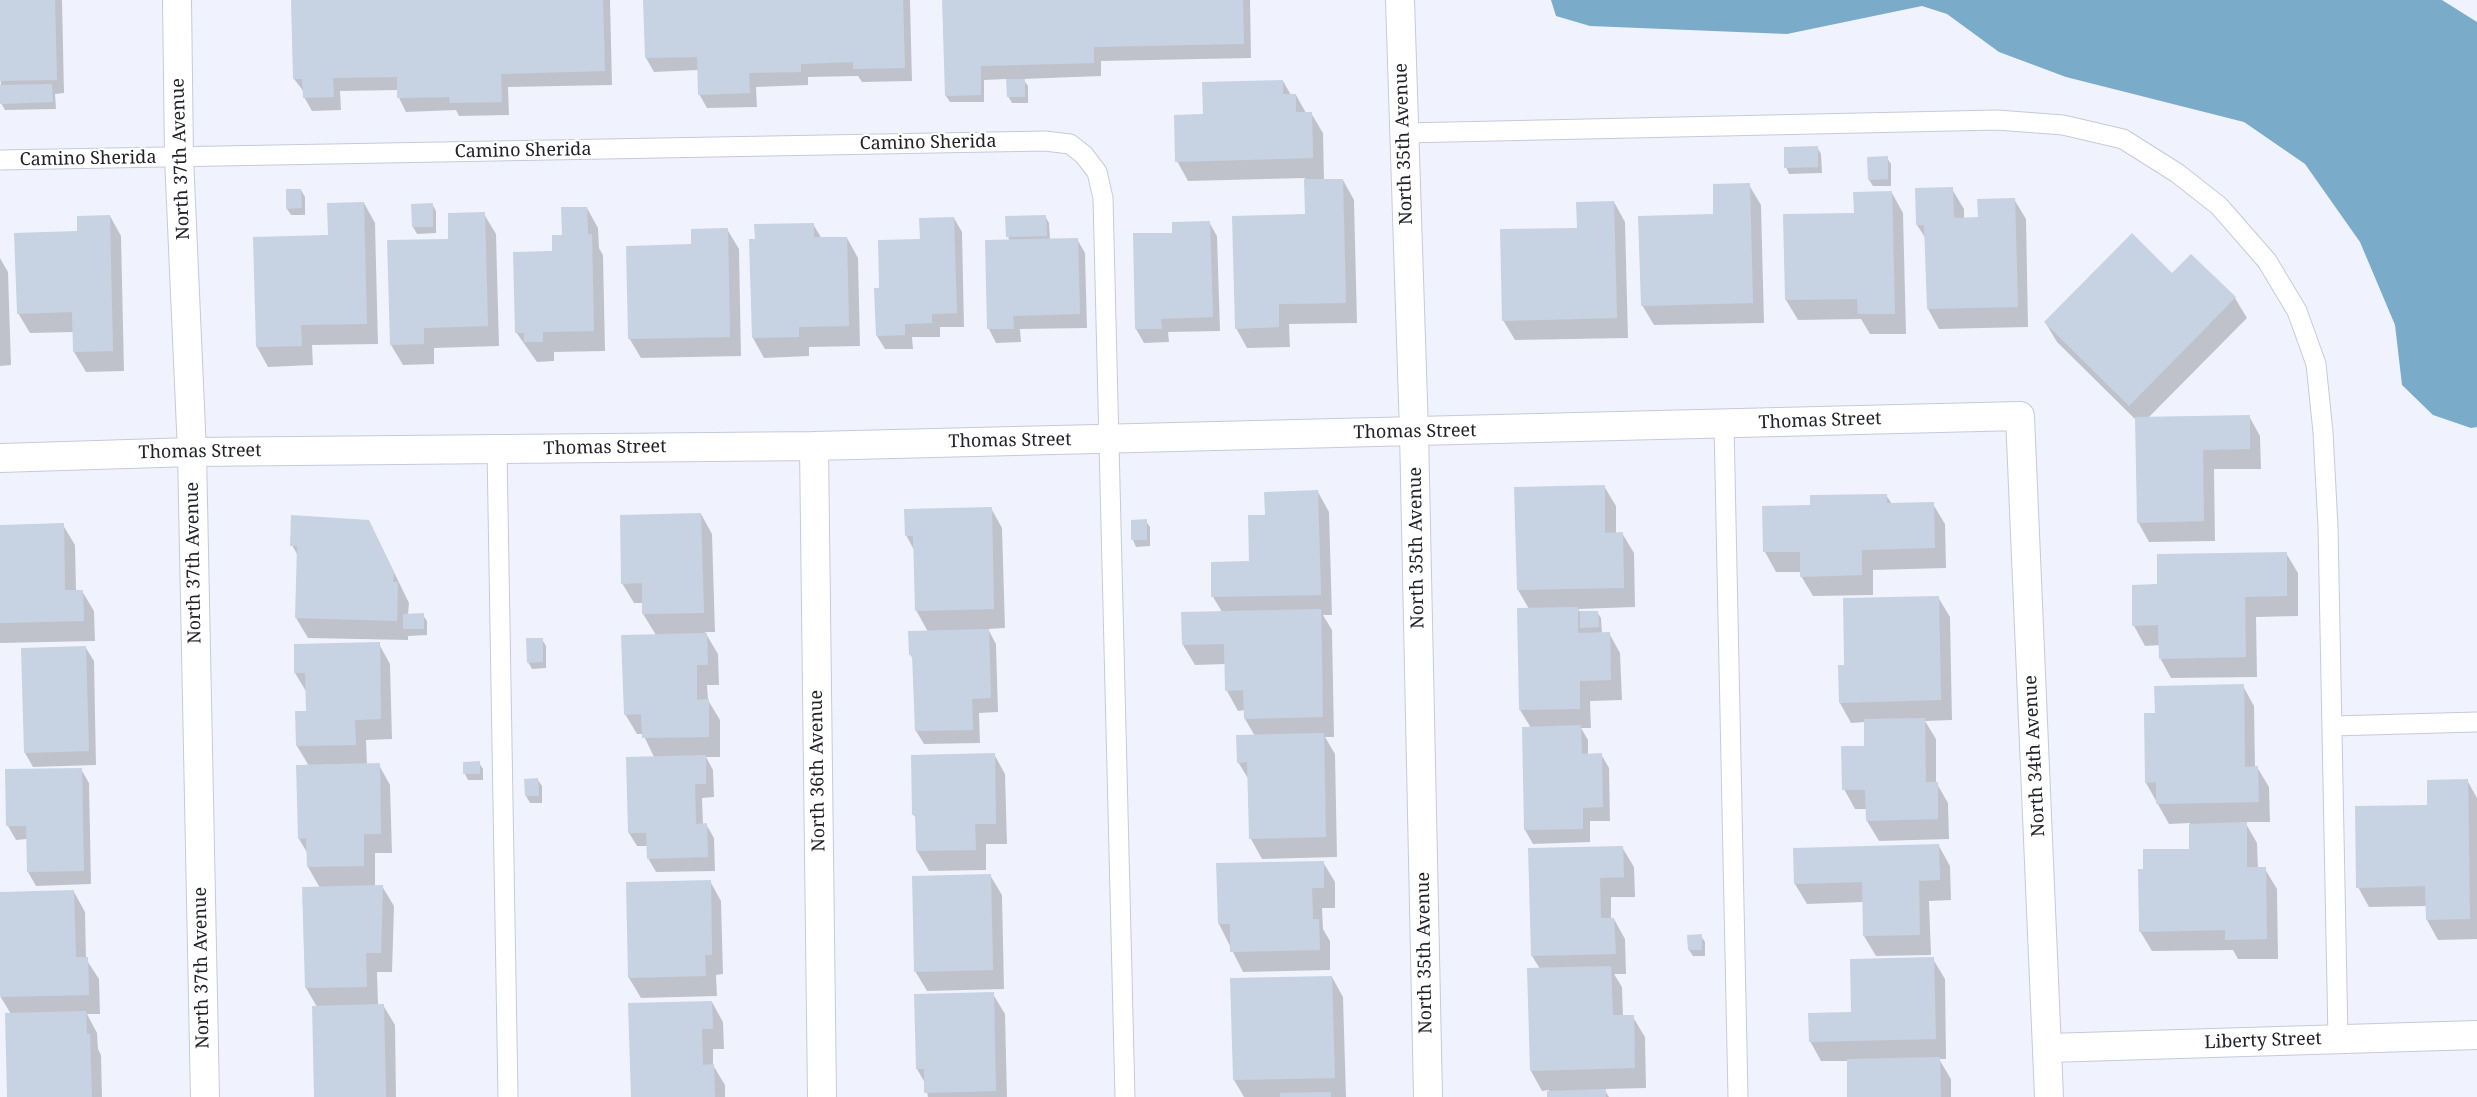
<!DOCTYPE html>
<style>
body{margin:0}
canvas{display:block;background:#f0f3fe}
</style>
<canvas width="2477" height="1097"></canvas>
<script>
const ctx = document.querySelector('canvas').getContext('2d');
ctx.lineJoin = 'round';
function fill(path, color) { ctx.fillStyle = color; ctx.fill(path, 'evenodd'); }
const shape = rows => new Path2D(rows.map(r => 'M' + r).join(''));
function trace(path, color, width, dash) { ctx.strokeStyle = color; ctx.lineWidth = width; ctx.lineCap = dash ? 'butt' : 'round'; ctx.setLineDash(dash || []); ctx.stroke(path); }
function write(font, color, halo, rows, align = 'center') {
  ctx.font = font + ' "Noto Serif",serif'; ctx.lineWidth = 4.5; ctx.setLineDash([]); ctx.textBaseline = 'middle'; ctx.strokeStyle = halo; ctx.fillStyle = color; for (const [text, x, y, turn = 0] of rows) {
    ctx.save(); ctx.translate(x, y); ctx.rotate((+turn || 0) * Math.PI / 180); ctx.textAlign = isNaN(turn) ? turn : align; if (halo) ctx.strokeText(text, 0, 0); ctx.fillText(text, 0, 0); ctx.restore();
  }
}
fill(shape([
 [1551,0,2442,0,2477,22,2477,427,2471,428,2433,415,2402,385,2395,325,2360,242,2305,164,2244,122,2066,77,1999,52,1947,14,1922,6,1787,34,1590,26,1556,16]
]), '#7aacca');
fill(shape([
 [0,0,62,0,64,93,55,94,56,109,5,110,1,103],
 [292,0,610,0,612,85,508,87,509,115,459,116,456,110,406,112,399,98,398,90,340,91,341,110,312,111,304,97,304,92,294,79],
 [645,0,910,0,912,81,862,82,858,76,808,77,808,85,756,87,757,107,707,108,699,94,698,70,654,72,646,58],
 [944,0,1250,0,1251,58,1101,61,1101,76,1023,79,1028,86,1028,103,1012,103,1008,96,1007,79,984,80,984,102,950,102,946,96],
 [1283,81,1291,95,1296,95,1306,113,1311,113,1323,133,1324,180,1343,180,1354,200,1357,323,1289,324,1290,347,1247,348,1236,328,1306,215,1305,178,1188,181,1177,161,1205,116],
 [1817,147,1821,154,1822,173,1789,174,1786,167],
 [1887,158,1891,164,1891,186,1873,186,1869,180],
 [1749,185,1761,205,1764,323,1654,325,1642,305,1715,215],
 [1952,189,1964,209,1964,219,1979,218,2014,199,2026,219,2028,327,1939,329,1928,309,1926,239,1917,225],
 [301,190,305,197,305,215,291,215,287,209],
 [1892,193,1903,213,1906,334,1870,334,1861,319,1798,320,1786,300,1855,214],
 [1614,202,1625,222,1628,338,1515,340,1503,320,1578,229],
 [364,203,375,223,378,344,312,345,313,365,268,367,257,347,329,237],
 [432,204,436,211,436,233,417,234,413,227],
 [587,208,598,228,599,248,603,255,605,351,554,352,554,361,537,362,516,332,563,236],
 [484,214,496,234,499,346,434,348,434,364,403,365,391,345,449,240],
 [110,216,121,236,124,371,86,372,74,352,74,332,30,333,18,313,79,233],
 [1045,216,1049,223,1050,240,1077,239,1085,253,1087,328,1020,329,1021,342,996,343,989,329,1009,241,1006,218],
 [954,218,962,232,964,327,940,327,940,337,912,337,913,349,885,349,877,336,880,289,921,241],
 [1209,222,1217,236,1220,331,1168,332,1169,342,1144,343,1136,329,1134,235,1173,234],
 [813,224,822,239,847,238,858,258,860,346,809,347,809,356,764,358,753,338,756,240],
 [727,229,739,249,741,356,641,358,629,338,692,245],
 [0,258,8,272,11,365,0,366],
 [2235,298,2247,318,2148,418,2249,416,2260,436,2261,469,2214,469,2215,541,2149,542,2138,522,2136,420,2057,342,2045,322],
 [1604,486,1616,506,1616,534,1622,533,1634,553,1635,607,1578,609,1580,612,1597,612,1601,618,1602,634,1609,633,1620,653,1622,700,1590,701,1591,728,1581,728,1588,740,1588,755,1601,754,1609,768,1610,821,1590,821,1590,842,1533,844,1525,830,1531,728,1520,710,1529,609,1518,590],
 [1318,492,1329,512,1332,615,1323,615,1332,630,1334,737,1325,737,1335,754,1337,857,1262,859,1251,839,1249,780,1238,762,1255,736,1245,719,1245,710,1238,711,1227,691,1226,664,1195,665,1183,645,1222,612,1213,597,1251,562,1266,516],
 [1886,495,1892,504,1933,504,1945,524,1946,568,1873,570,1873,595,1813,596,1801,576,1801,572,1776,572,1765,552,1764,508,1811,506],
 [991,508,1002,528,1005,628,988,629,996,644,998,712,979,713,980,743,924,744,916,731,914,661,910,654,928,632,916,610,914,550,906,535],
 [701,514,712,534,715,632,705,632,718,654,719,685,707,685,708,700,720,720,720,757,706,757,713,770,714,797,702,798,703,824,706,824,714,838,715,871,656,872,648,858,647,846,637,846,629,833,654,757,643,734,637,734,625,714,656,635,643,614,643,603,634,603,622,583],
 [369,521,409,603,408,615,423,615,427,621,427,635,408,636,408,640,308,638,296,618,298,556,292,545],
 [1146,521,1150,527,1150,546,1136,547,1133,540],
 [63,525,75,545,76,591,82,591,94,611,95,641,0,643,0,526],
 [2286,553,2298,573,2298,616,2256,617,2257,677,2171,678,2160,658,2160,645,2145,646,2134,626,2159,585],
 [1938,597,1950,617,1952,720,1925,721,1936,739,1936,782,1948,803,1949,839,1879,841,1867,821,1867,809,1855,809,1844,789,1866,747,1865,722,1851,723,1840,703,1845,666],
 [542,639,546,646,546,668,532,669,528,662],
 [379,644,390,664,392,739,366,740,367,765,379,765,390,785,392,853,375,853,375,886,382,886,394,906,392,972,377,972,378,1005,383,1005,395,1025,396,1097,315,1097,317,1007,306,988,303,888,320,888,308,867,308,854,299,839,309,766,297,746,296,713,307,713,307,693,295,673,295,646],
 [86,648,94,661,96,765,33,767,25,753],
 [2243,686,2254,706,2255,767,2257,767,2269,787,2270,822,2245,822,2257,843,2258,869,2265,869,2277,889,2278,959,2238,959,2233,950,2152,951,2140,931,2190,850,2190,823,2169,824,2146,783,2156,714],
 [994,754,1005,774,1007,844,986,844,986,870,929,871,917,851,917,820,913,814],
 [479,763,483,769,483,780,468,780,465,774],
 [81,769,89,783,91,884,36,886,28,872,27,839,16,840,8,826],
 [526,780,538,780,542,786,542,803,530,803,526,796],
 [2467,780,2477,798,2477,939,2438,940,2427,920,2426,906,2369,907,2358,887,2429,806],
 [1939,846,1950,866,1951,900,1929,901,1931,955,1876,956,1864,936,1864,902,1807,904,1795,884,1795,849],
 [1622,847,1634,867,1635,897,1611,897,1611,919,1614,919,1625,939,1626,974,1614,974,1622,987,1623,1017,1633,1017,1645,1037,1646,1088,1604,1089,1609,1097,1549,1097,1549,1090,1542,1091,1531,1071,1540,969,1532,956],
 [1323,862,1335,882,1335,908,1322,908,1323,929,1330,941,1330,970,1243,972,1219,924],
 [990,875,1002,895,1004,989,927,991,915,971],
 [710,881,721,901,723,974,716,975,717,996,641,998,629,978],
 [74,892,85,912,86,959,99,979,100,1014,87,1014,97,1033,98,1049,101,1055,102,1097,8,1097,11,1014,0,996,0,893],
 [1701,936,1705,942,1705,956,1693,956,1689,950],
 [1933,959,1945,979,1946,1059,1939,1059,1951,1079,1951,1097,1849,1097,1848,1061,1821,1061,1810,1041],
 [1332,977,1343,997,1346,1097,1244,1097,1234,1080,1232,979],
 [993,994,1005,1014,1007,1097,928,1097,925,1083,917,1069],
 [712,1002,723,1022,724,1049,713,1049,713,1065,725,1085,725,1097,632,1097]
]), '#0003');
fill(shape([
 [0,0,55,0,57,80,0,81],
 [291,0,603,0,605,71,501,74,502,102,450,103,449,97,397,98,397,77,333,78,334,97,303,98,302,79,293,79],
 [643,0,903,0,905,68,853,69,853,62,801,64,801,72,749,73,750,93,698,95,697,57,645,58],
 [942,0,1243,0,1244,44,1094,47,1094,63,981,66,981,95,945,96],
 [1006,79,1025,79,1025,97,1007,97],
 [1283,80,1283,94,1296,94,1296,112,1312,112,1313,158,1175,162,1174,115,1203,114,1202,82],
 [52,84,53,102,0,104,0,85],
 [1818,146,1818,167,1784,168,1784,147],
 [1888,156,1888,179,1868,180,1867,157],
 [1304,179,1343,179,1346,303,1279,304,1279,327,1235,329,1232,216,1305,214],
 [1750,183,1753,303,1641,306,1638,216,1713,214,1713,184],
 [1953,187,1954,218,1978,217,1977,199,2015,198,2018,307,1927,309,1924,225,1916,225,1915,188],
 [286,189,301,189,302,208,286,209],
 [1892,191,1895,314,1858,314,1857,299,1785,300,1783,214,1854,213,1853,192],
 [1614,201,1617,318,1502,321,1500,229,1577,228,1576,202],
 [364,202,367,324,301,325,302,346,256,347,253,237,328,235,327,203],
 [433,203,433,227,412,227,411,204],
 [561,207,587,207,588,234,592,234,594,331,543,332,543,342,524,342,524,333,515,333,513,252,552,251,552,235,562,235],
 [485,212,488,326,424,328,424,344,390,345,387,240,448,239,448,213],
 [110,215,113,351,73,352,72,312,17,314,14,233,77,231,77,216],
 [1046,215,1047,236,1006,237,1005,216],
 [954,217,957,313,932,314,932,323,905,324,905,335,876,336,874,288,879,288,878,240,920,239,919,218],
 [1210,221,1213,317,1161,319,1162,329,1135,329,1133,233,1172,233,1172,222],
 [814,223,814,237,847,237,849,326,799,327,799,337,752,338,749,239,755,239,754,224],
 [728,228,730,337,628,339,626,246,691,244,691,229],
 [2132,233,2172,273,2191,254,2236,297,2129,406,2044,322],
 [1078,238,1080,314,1013,316,1014,329,987,329,985,240],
 [2250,415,2250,449,2203,450,2204,521,2137,523,2135,417],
 [1605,485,1605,533,1623,532,1624,588,1517,590,1514,487],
 [1318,490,1321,595,1211,597,1211,562,1249,561,1248,515,1265,515,1264,492],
 [1887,494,1887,503,1934,502,1935,548,1862,550,1862,575,1800,577,1800,552,1763,552,1762,506,1810,505,1810,495],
 [992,507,994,609,915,611,913,536,905,536,904,509],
 [701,513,704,613,642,614,642,583,621,584,620,515],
 [291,515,369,520,394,572,393,582,398,582,397,621,295,618,297,546,290,546],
 [1147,519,1147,540,1131,540,1131,520],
 [64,523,65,590,83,590,84,621,0,623,0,525],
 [2287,552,2287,596,2245,597,2246,657,2159,659,2158,625,2132,626,2132,585,2157,584,2157,554],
 [1939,596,1941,700,1839,703,1838,665,1844,665,1843,598],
 [1578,607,1578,633,1610,632,1611,680,1580,681,1580,709,1519,710,1517,608],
 [1321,609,1323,717,1244,719,1243,690,1225,691,1224,644,1182,645,1181,612],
 [1580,611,1598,611,1599,627,1580,628],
 [424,613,424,629,403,629,403,614],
 [989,629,991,698,972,699,973,730,915,731,912,655,909,655,908,631],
 [707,633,708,665,697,665,697,700,709,699,709,737,642,738,641,714,624,715,621,635],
 [526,638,543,638,543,662,527,663],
 [380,642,381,719,355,720,356,745,296,746,295,711,306,711,305,673,294,673,294,644],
 [86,646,89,751,24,753,21,648],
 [2244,684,2245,767,2258,766,2259,802,2156,804,2156,782,2145,783,2144,713,2155,713,2154,686],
 [1925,718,1926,782,1938,782,1938,819,1866,821,1865,790,1842,790,1841,746,1864,746,1864,719],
 [1581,725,1582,754,1602,753,1603,807,1583,808,1583,829,1524,830,1522,727],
 [1324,733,1326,837,1249,839,1247,762,1237,763,1236,735],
 [995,753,996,824,975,824,976,850,916,851,915,815,912,815,911,755],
 [706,755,706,784,695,784,696,824,707,823,708,857,647,859,646,833,628,833,626,757],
 [480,761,480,774,463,774,463,762],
 [380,763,381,834,364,834,364,866,307,867,306,838,298,839,296,765],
 [82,768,84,871,27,872,26,826,6,826,5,769],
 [538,778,539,796,525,796,524,779],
 [2468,779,2470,919,2426,920,2425,886,2356,888,2355,806,2427,805,2427,780],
 [2247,822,2247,867,2266,867,2267,939,2225,940,2225,930,2139,932,2138,869,2143,869,2143,849,2189,849,2189,824],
 [1939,844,1940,880,1919,881,1920,935,1863,936,1862,882,1794,884,1793,848],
 [1623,846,1624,877,1600,878,1601,918,1614,918,1616,954,1531,956,1528,848],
 [1324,861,1324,888,1312,888,1313,919,1319,919,1320,950,1230,952,1230,924,1218,924,1216,863],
 [991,874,993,970,914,972,912,876],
 [711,880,712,955,705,955,706,976,628,978,626,882],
 [383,885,381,953,366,953,367,987,305,988,302,887],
 [74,890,76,957,88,957,89,995,0,997,0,892],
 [1702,934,1702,950,1688,950,1687,935],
 [1934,957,1936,1039,1809,1042,1808,1013,1851,1012,1850,959],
 [1611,966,1613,1015,1634,1015,1635,1068,1530,1071,1527,968],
 [1332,976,1335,1078,1233,1080,1230,978],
 [994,992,996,1091,924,1093,924,1069,916,1069,914,994],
 [712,1001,713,1029,702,1029,703,1065,714,1064,715,1097,631,1097,628,1003],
 [384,1004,386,1097,314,1097,312,1006],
 [86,1011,87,1034,90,1034,92,1097,7,1097,5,1013],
 [1940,1057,1941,1097,1847,1097,1847,1059],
 [1606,1089,1606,1097,1547,1097,1547,1091],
 [1331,1092,1331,1097,1280,1097,1280,1093]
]), '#c7d3e3');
const service = shape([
 [1404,133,1997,120,2063,125,2123,139,2177,173,2219,206,2267,261,2297,311,2316,364,2323,432,2328,527,2338,1039],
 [0,160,1045,141,1070,144,1084,155,1097,172,1103,198,1125,1097],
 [1724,424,1738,1097],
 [497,449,508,1097],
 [2332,726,2477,722]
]);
const minor = shape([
 [177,0,179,157,192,452,205,1097],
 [1400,0,1414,432,1428,1097],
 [814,446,822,1097],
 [0,458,192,452,814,446,2020,416,2049,1097],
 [2048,1048,2477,1035]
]);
trace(service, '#c5cadc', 21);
trace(minor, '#c5cadc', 30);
trace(service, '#fff', 19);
trace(minor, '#fff', 28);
write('18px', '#202229', '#fff', [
 ["Camino Sherida",928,143,-1],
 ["North 35th Avenue",1404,144,-92],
 ["Camino Sherida",523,151,-1],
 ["Camino Sherida",88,159,-1],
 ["North 37th Avenue",181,159,-92],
 ["Thomas Street",1820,421,-2],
 ["Thomas Street",1415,432,-1],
 ["Thomas Street",1010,441,-1],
 ["Thomas Street",605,448,-1],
 ["Thomas Street",200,452,-1],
 ["North 35th Avenue",1417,548,-91],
 ["North 37th Avenue",194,563,-91],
 ["North 34th Avenue",2035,756,-93],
 ["North 36th Avenue",818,771,-91],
 ["North 35th Avenue",1425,953,-91],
 ["North 37th Avenue",202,968,-91],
 ["Liberty Street",2263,1041,-2]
]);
</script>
